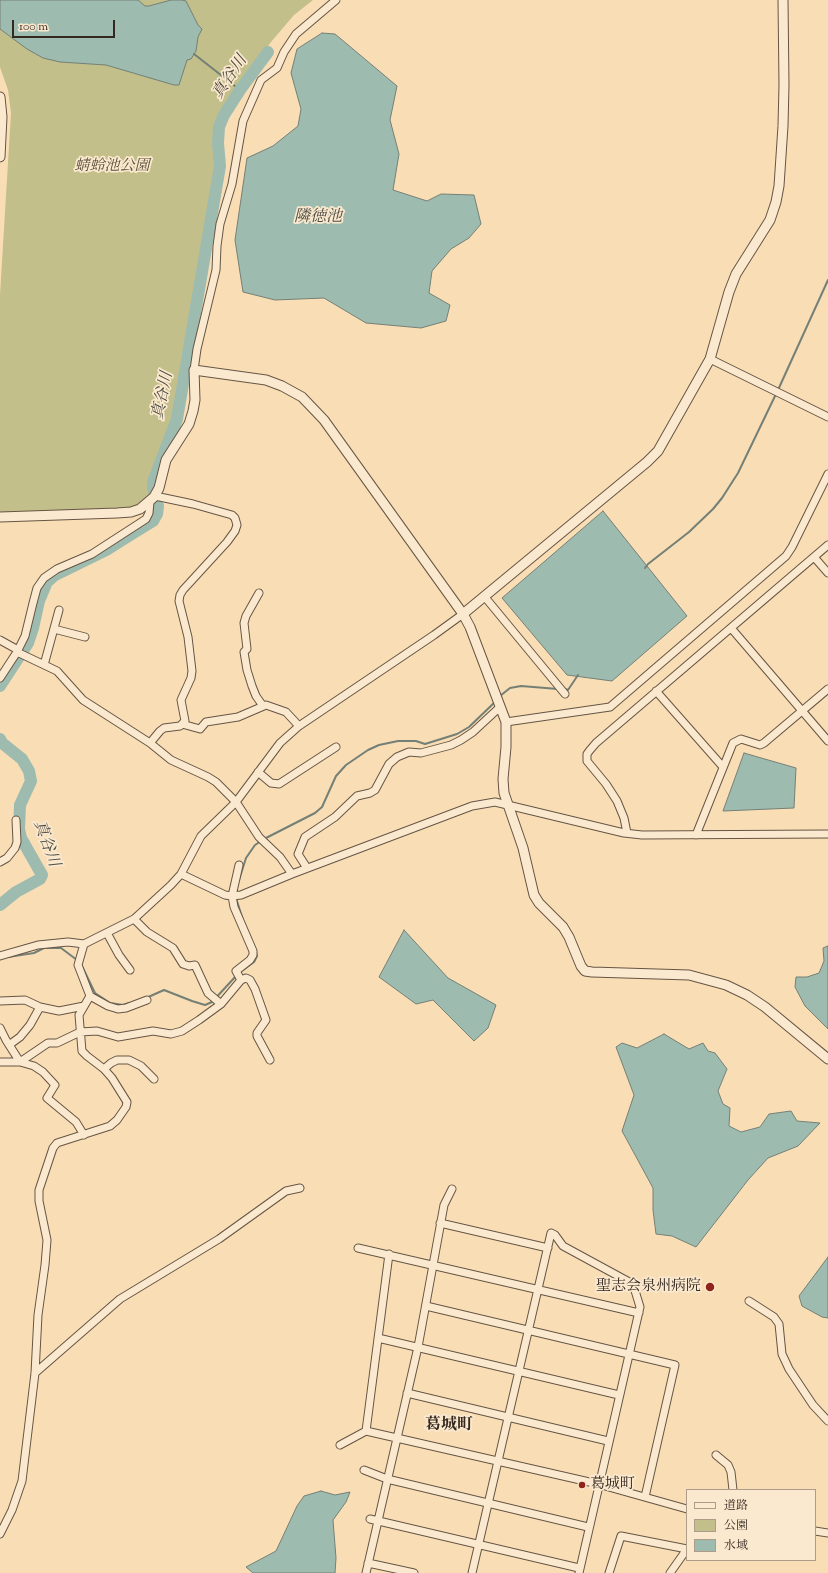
<!DOCTYPE html>
<meta charset="utf-8">
<style>
body{margin:0}
#map{position:relative;width:828px;height:1573px;overflow:hidden;background:#f9ddb5;font-family:"Sorts Mill Goudy","Noto Serif JP",serif}
canvas{display:block}
.legend{position:absolute;left:686px;top:1489px;width:130px;height:72px;box-sizing:border-box;background:#fbe9cf;border:1px solid #ac9c89;margin:0;padding:5px 7px;list-style:none;font-size:12px;color:#35281f}
.legend li{display:flex;align-items:center;gap:8px;height:20px}
.legend b{width:20px;border:1px solid #ac9c89}
.scale{position:absolute;left:12px;top:20px;width:103px;height:18px;box-sizing:border-box;border:2px solid #35281f;border-top:0;padding-left:5px;font-size:12px;line-height:14px;white-space:nowrap;color:#35281f;-webkit-text-stroke:3px #fbe9cf;paint-order:stroke}
</style>
<div id="map">
<canvas width="828" height="1573"></canvas>
<ul class="legend">
<li><b style="height:5px;background:#fbe9cf"></b>道路</li>
<li><b style="height:11px;background:#c3bf8a"></b>公園</li>
<li><b style="height:11px;background:#9ebbb0"></b>水域</li>
</ul>
<div class="scale">100 m</div>
</div>
<script>
const ctx = document.querySelector('canvas').getContext('2d');
ctx.lineJoin = 'round';
function fill(path, color) { ctx.fillStyle = color; ctx.fill(path, 'evenodd'); }
const shape = rows => new Path2D(rows.map(r => 'M' + r).join(''));
function trace(path, color, width, dash) { ctx.strokeStyle = color; ctx.lineWidth = width; ctx.lineCap = dash ? 'butt' : 'round'; ctx.setLineDash(dash || []); ctx.stroke(path); }
function write(font, color, halo, rows, align = 'center') {
  ctx.font = font + ' "Sorts Mill Goudy","Noto Serif JP",serif'; ctx.lineWidth = 3.5; ctx.setLineDash([]); ctx.textBaseline = 'middle'; ctx.strokeStyle = halo; ctx.fillStyle = color; for (const [text, x, y, turn = 0] of rows) {
    ctx.save(); ctx.translate(x, y); ctx.rotate((+turn || 0) * Math.PI / 180); ctx.textAlign = isNaN(turn) ? turn : align; if (halo) ctx.strokeText(text, 0, 0); ctx.fillText(text, 0, 0); ctx.restore();
  }
}
fill(shape([
 [0,0,313,0,294,15,271,42,242,80,221,113,216,127,216,144,218,167,175,419,152,474,150,481,151,493,147,498,136,506,130,508,0,515,0,295,11,113,8,90,0,67]
]), '#c3bf8a');
const water = shape([
 [0,0,138,0,145,6,149,6,171,0,182,0,186,1,198,25,202,29,198,37,196,51,191,59,187,60,179,85,174,85,106,65,60,62,43,58,27,49,0,29,0,0],
 [322,33,335,34,397,86,390,120,399,154,393,190,427,201,441,194,474,195,481,224,469,238,451,249,432,271,429,293,450,305,446,321,421,328,366,323,324,298,275,300,243,292,235,240,247,158,273,146,298,126,301,109,291,73,297,49,322,33],
 [603,511,687,616,612,681,567,675,502,598,603,511],
 [744,753,796,768,794,808,723,811,744,753],
 [404,930,448,978,496,1005,488,1028,474,1041,433,1000,416,1004,379,977,404,930],
 [828,946,828,1029,805,1006,795,987,796,977,807,977,819,973,824,961,823,948,828,946],
 [664,1034,689,1049,703,1043,708,1051,715,1053,727,1069,718,1091,723,1104,730,1108,729,1126,741,1132,760,1127,769,1114,791,1111,797,1121,820,1123,798,1146,768,1158,748,1180,696,1247,672,1236,656,1234,653,1210,653,1188,622,1131,634,1095,616,1047,622,1043,637,1048,664,1034],
 [828,1257,828,1318,822,1317,802,1306,799,1296,828,1257],
 [321,1491,335,1495,350,1492,346,1502,333,1520,336,1558,335,1573,253,1573,246,1567,276,1551,297,1506,304,1496,321,1491]
]);
fill(water, '#9ebbb0');
trace(water, '#748076', 1);
trace(shape([
 [194,54,240,90],
 [778,390,828,280],
 [645,568,648,564,689,532,713,509,722,498,738,473,776,394],
 [565,689,568,690,578,675],
 [500,696,510,688,521,686,558,689],
 [264,839,315,813,322,807,336,776,346,765,368,750,379,745,398,741,416,741,425,744,457,734,469,727,496,701],
 [239,880,246,858,255,845,261,841],
 [236,898,243,920],
 [8,957,34,953,44,948,61,948,77,960],
 [80,962,95,993,110,1003,123,1005,129,1003],
 [239,973,254,962,257,956,256,952],
 [146,998,164,990,192,1001,205,1005,212,1002,236,976]
]), '#748076', 2);
trace(shape([
 [0,686,28,643,33,628,39,601,47,582,55,575,108,549,127,537,153,521,157,514,158,506,153,488,153,482,177,419,220,166,218,143,219,127,224,115,240,90,268,52],
 [0,739,2,743,22,759,29,771,31,781,20,805,19,829,21,838,42,875,40,879,16,892,0,905]
]), '#9ebbb0', 12);
const minor = shape([
 [710,359,828,417],
 [194,370,197,349,216,270,217,246,220,224,232,184,243,121,261,80,277,68,284,52,296,34,336,0],
 [814,557,828,573],
 [259,593,246,616,244,623,247,649,244,652,247,670,252,686,256,696,263,706],
 [484,596,565,694],
 [731,628,828,741],
 [54,629,85,637],
 [0,640,18,650],
 [17,652,57,671,83,700,150,743,171,760,208,777,216,782,236,802,259,837,280,857,292,874],
 [44,665,59,610],
 [0,678,17,652,25,636,33,603,37,588,44,578,57,569,92,554,146,519,149,513,150,502],
 [656,691,723,767],
 [506,722,610,707,786,556,792,547,828,474],
 [182,724,200,729,206,722,238,717,266,705,286,712,299,726],
 [150,743,160,731,164,728,180,726,185,721,181,700,191,678,192,671,188,637,179,601,180,595,183,590,227,542,235,531,237,525,235,518,232,515,193,504,155,496],
 [258,772,271,783,279,784,336,747],
 [627,833,624,818,617,801,606,784,587,761,587,754,590,750,596,743,828,545],
 [696,835,733,743,741,739,760,745,764,743,828,689],
 [0,862,7,858,15,848,17,842,16,820],
 [239,865,232,896,234,907,253,951,253,955,250,960,236,971,241,980,246,978,250,980,255,989,266,1020,257,1033,257,1036,270,1060],
 [307,868,298,854,305,837,335,817,357,796,370,793,375,790,389,764,397,757,409,752,421,753,451,745,461,740,473,732,500,707],
 [181,874,225,895,232,896,241,895,292,874,472,806,495,802,624,833,642,835,828,834],
 [134,919,147,932,173,948,183,964,189,966,195,965,208,993,221,1004],
 [107,933,119,955,130,970],
 [0,956,38,945,68,942,84,944,134,919,171,885,181,874,201,836,236,802,280,743,299,726,434,635,463,614],
 [90,996,108,1006,118,1009,126,1008,147,1000],
 [0,1001,25,1000,40,1007,59,1011,84,1006],
 [0,1028,6,1040,20,1062,34,1066,43,1072,55,1085,47,1098,76,1122,84,1135],
 [9,1045,20,1037,30,1025,40,1007],
 [0,1062,20,1062,48,1043,57,1043,80,1032,97,1031,118,1037,153,1031,171,1034,182,1031,199,1020,221,1004,241,980],
 [104,1069,111,1063,117,1060,129,1060,141,1066,154,1079],
 [440,1223,548,1248],
 [358,1248,639,1313],
 [749,1301,774,1317,779,1324,782,1354,789,1369,813,1405,828,1421],
 [426,1306,675,1365,645,1497],
 [378,1338,619,1395],
 [35,1373,120,1299,219,1239,286,1191,300,1188],
 [407,1393,608,1441],
 [366,1431,389,1254],
 [340,1445,366,1431,598,1484,687,1509],
 [716,1455,728,1465,731,1472,733,1490],
 [364,1470,387,1479,588,1527],
 [370,1519,579,1568],
 [815,1531,828,1533],
 [0,1534,12,1510,22,1481,35,1373,38,1315,45,1265,47,1240,39,1201,39,1190,53,1148,57,1143,110,1126,117,1120,126,1107,127,1102,112,1078,104,1069,87,1056,82,1051,79,1015,90,996,78,965,84,944],
 [368,1563,414,1573],
 [366,1573,418,1347,444,1205,452,1189],
 [472,1573,551,1233,555,1235,563,1246,633,1284,640,1307,579,1573],
 [609,1573,621,1536,687,1549],
 [670,1573,687,1549]
]);
const tertiary = shape([
 [0,97,2,117,0,157],
 [0,517,117,513,131,512,140,509,154,497,159,488,166,460,189,424,193,411,195,400,194,370,266,380,282,386,302,397,324,420,463,614,470,627,506,722,506,747,503,779,504,793,523,848,534,895,539,903,563,927,569,937,581,966,585,971,592,972,689,975,726,985,747,995,765,1007,828,1059],
 [463,614,647,462,658,451,710,359,729,292,736,274,770,220,776,202,779,186,783,126,784,85,783,0]
]);
trace(minor, '#654', 9);
trace(tertiary, '#654', 11);
trace(minor, '#fbe9cf', 7);
trace(tertiary, '#fbe9cf', 9);
for (const [x, y, r, color] of [
 [710,1287,5,"#8f2418"],
 [582,1485,4,"#8f2418"]
]) { const dot = new Path2D(); dot.arc(x, y, r, 0, 2 * Math.PI); ctx.fillStyle = color; ctx.fill(dot); trace(dot, '#fbe9cf', 1.5); }
write('italic 15px', '#584e3a', '#fbe9cf', [
 ["蜻蛉池公園",112,167]
]);
write('15px', '#35281f', '#fbe9cf', [
 ["聖志会泉州病院",701,1287],
 ["葛城町",590,1485,"left"]
], 'right');
write('italic 16px', '#4f4d43', '#fbe9cf', [
 ["真谷川",231,78,-56],
 ["隣徳池",318,218],
 ["真谷川",164,396,-78],
 ["真谷川",45,844,70]
]);
write('bold 16px', '#35281f', '#fbe9cf', [
 ["葛城町",449,1426]
]);
</script>
